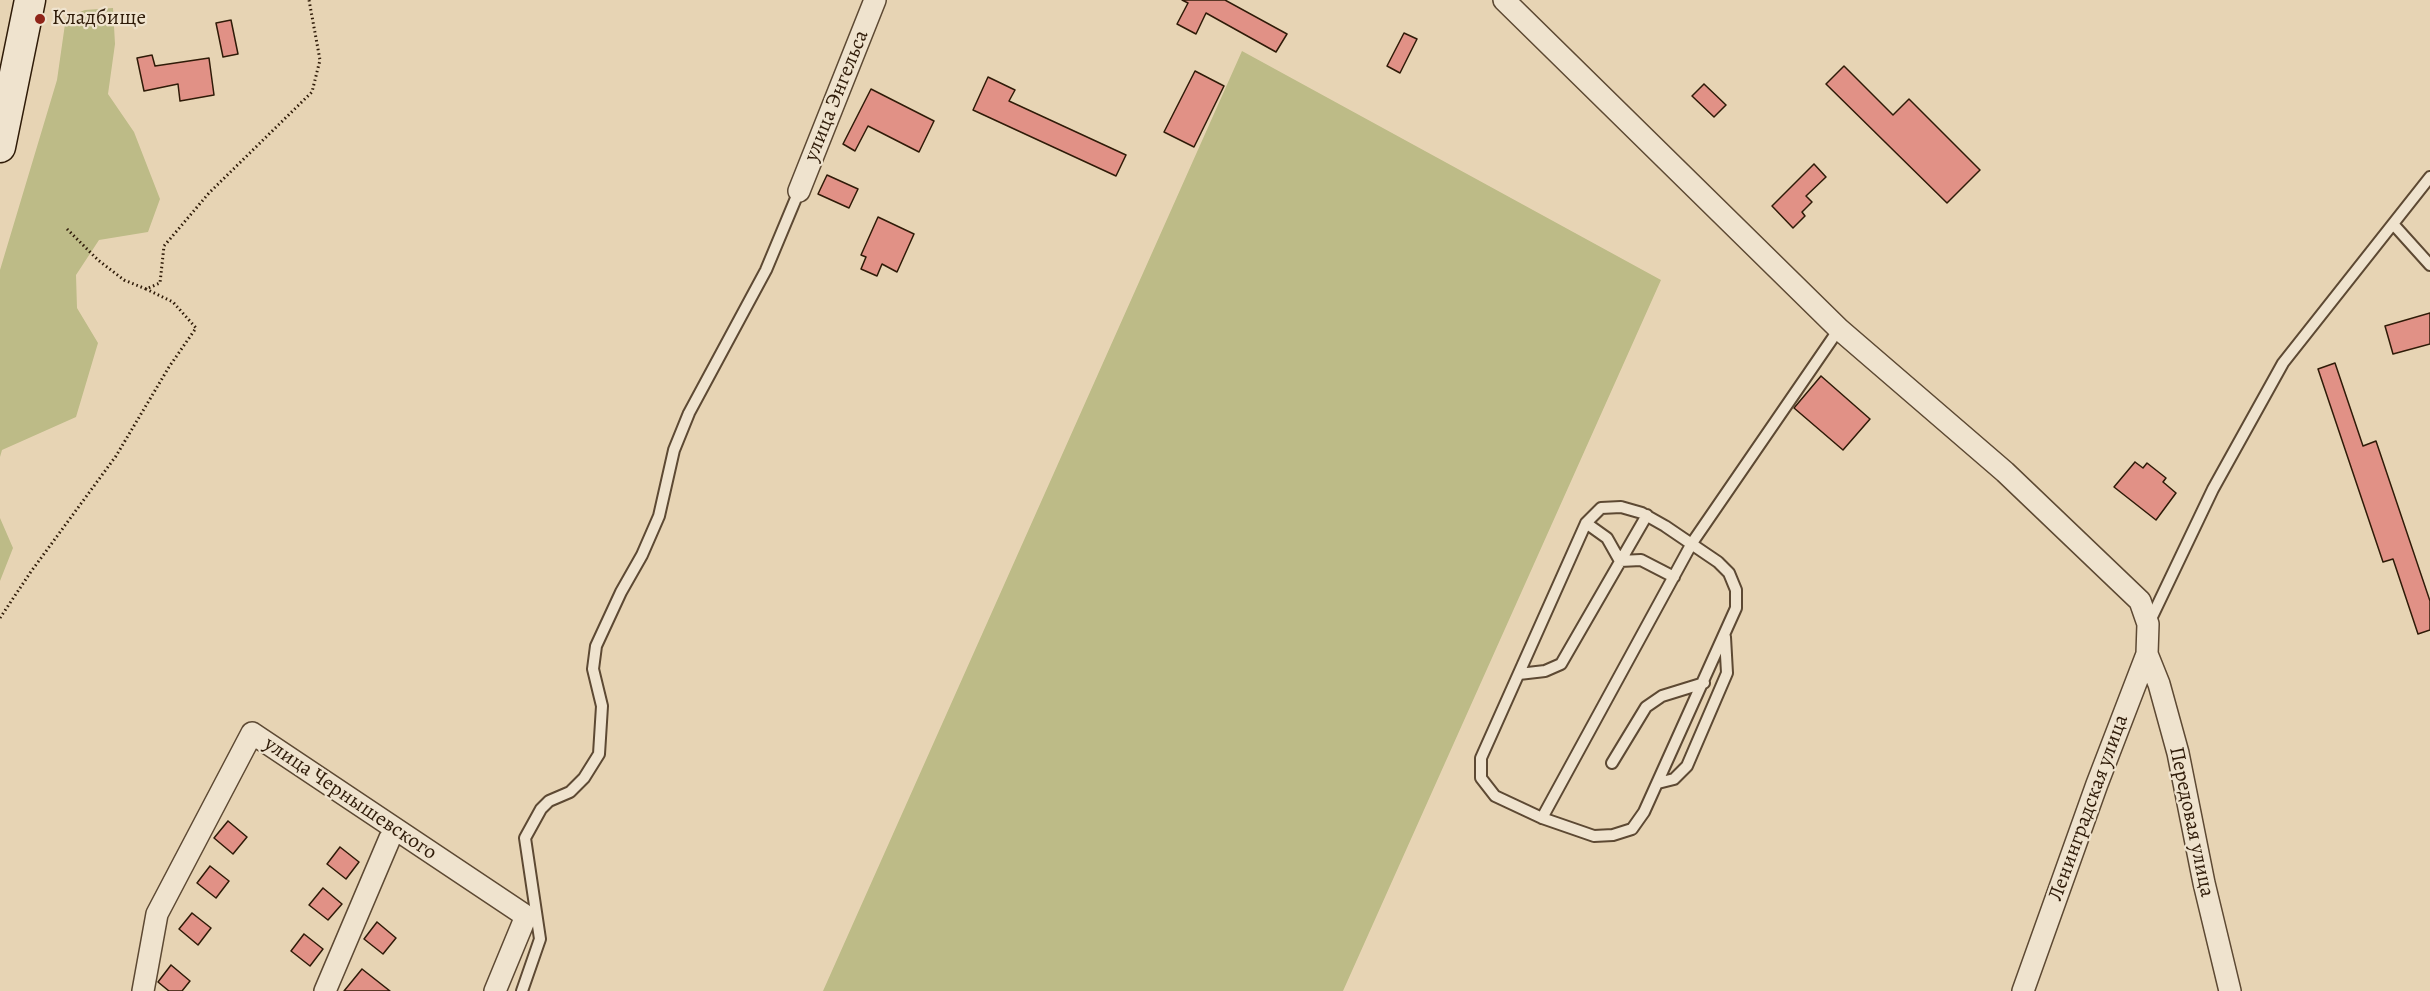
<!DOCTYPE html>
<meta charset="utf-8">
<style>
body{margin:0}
canvas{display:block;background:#e7d4b4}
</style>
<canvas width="2430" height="991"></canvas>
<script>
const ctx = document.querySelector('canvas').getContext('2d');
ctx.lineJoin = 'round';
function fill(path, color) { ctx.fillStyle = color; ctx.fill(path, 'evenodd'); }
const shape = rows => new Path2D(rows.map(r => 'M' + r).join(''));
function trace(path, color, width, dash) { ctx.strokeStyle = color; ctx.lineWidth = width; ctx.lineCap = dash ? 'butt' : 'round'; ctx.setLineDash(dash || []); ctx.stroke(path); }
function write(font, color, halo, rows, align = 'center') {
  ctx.font = font + ' Alegreya,serif'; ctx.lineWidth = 4.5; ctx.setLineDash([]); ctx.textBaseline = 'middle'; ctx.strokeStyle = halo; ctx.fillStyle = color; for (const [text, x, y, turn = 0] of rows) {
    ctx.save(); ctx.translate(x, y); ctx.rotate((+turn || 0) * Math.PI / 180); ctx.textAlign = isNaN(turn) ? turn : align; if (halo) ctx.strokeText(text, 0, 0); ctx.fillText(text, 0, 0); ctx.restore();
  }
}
fill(shape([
 [113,8,115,44,108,94,134,132,160,199,148,232,99,240,76,275,77,308,98,343,76,417,2,450,0,457,0,270,57,80,66,17,85,10],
 [1242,51,1661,280,1343,991,823,991],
 [0,518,13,548,0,581]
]), '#bdbb87');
const building = shape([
 [1182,0,1225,0,1287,34,1276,52,1206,13,1196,34,1177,24,1188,3,1182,0],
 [231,20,238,54,223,57,216,23,231,20],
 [1404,33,1417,39,1400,73,1387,66,1404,33],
 [152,55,155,66,209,58,214,95,180,101,178,84,144,91,137,58,152,55],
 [1844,66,1893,115,1909,99,1980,170,1947,203,1826,84,1844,66],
 [1195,71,1224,86,1194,147,1164,132,1195,71],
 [988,77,1015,90,1009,101,1126,155,1116,176,973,110,988,77],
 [1704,84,1726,105,1714,117,1692,96,1704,84],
 [871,89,934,121,919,152,868,126,855,151,843,144,871,89],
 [1814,164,1826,177,1806,196,1812,202,1802,212,1805,216,1793,228,1772,206,1814,164],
 [827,175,858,189,849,208,818,194,827,175],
 [878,217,914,234,897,272,882,264,877,276,861,269,866,257,861,255,878,217],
 [2430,313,2430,344,2393,354,2385,326,2430,313],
 [2335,363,2363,446,2376,441,2430,601,2430,630,2418,634,2393,559,2383,562,2318,369,2335,363],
 [1821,376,1870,419,1843,450,1794,408,1821,376],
 [2135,462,2143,468,2147,463,2166,478,2163,482,2176,493,2156,520,2114,487,2135,462],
 [228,821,247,837,233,854,214,838,228,821],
 [340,847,359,862,346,879,327,864,340,847],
 [210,866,229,881,216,898,197,883,210,866],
 [323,888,342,904,328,920,309,905,323,888],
 [192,913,211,928,198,945,179,929,192,913],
 [377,922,396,938,383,954,364,939,377,922],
 [304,934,323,949,310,966,291,951,304,934],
 [171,965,190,981,182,991,169,991,158,982,171,965],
 [362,969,390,991,344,991,362,969]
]);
fill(building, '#e19186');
trace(building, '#2f1b08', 1.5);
const service = shape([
 [2394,225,2430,265],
 [1621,507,1642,513,1665,526,1718,562,1729,573,1736,590,1736,608,1644,812,1632,829,1613,835,1594,836,1542,818,1495,796,1481,778,1481,758,1586,523,1601,508,1621,507],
 [1586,523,1607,538,1620,561,1641,560,1674,577],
 [2149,623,2213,489,2283,363,2430,177],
 [1519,674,1545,671,1561,664,1647,515],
 [1612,763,1646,707,1662,696,1704,683],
 [1658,783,1674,779,1687,766,1727,673,1725,637],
 [1542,818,1692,543,1839,329],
 [522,991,540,939,525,838,541,809,549,801,570,792,584,778,599,754,602,706,593,669,596,646,621,592,642,555,659,516,674,450,689,413,766,270,799,191]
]);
const minor = shape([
 [1504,0,1839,329,2005,472,2140,601,2148,624,2147,654,2097,784,2023,991],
 [799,191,875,0],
 [2147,654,2159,684,2178,753,2204,883,2230,991],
 [143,991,157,914,252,733,526,916,495,991],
 [325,991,390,838]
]);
const secondary = shape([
 [0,147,30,0]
]);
trace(service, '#5d4933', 14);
trace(minor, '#5d4933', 24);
trace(secondary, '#2f1b08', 33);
trace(shape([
 [67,229,98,260,124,280,146,289,160,283,164,246,209,193,312,92,320,60,309,0],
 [0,618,30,573,116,456,169,367,196,328,173,302,146,289]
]), '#2f1b08', 3, [1.5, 3]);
trace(service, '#efe3ce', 10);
trace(minor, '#efe3ce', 21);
trace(secondary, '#efe3ce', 30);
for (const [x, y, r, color] of [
 [40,19,6,"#8f2418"]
]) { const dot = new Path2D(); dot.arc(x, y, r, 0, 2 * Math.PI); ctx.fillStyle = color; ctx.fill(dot); trace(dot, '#efe3ce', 2); }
write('21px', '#2f1b08', '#efe3ce', [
 ["Кладбище",52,19]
], 'left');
write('21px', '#2f1b08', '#efe3ce', [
 ["улица Энгельса",837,96,-68],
 ["улица Чернышевского",350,799,34],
 ["Ленинградская улица",2089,808,-70],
 ["Передовая улица",2191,822,78]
]);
</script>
